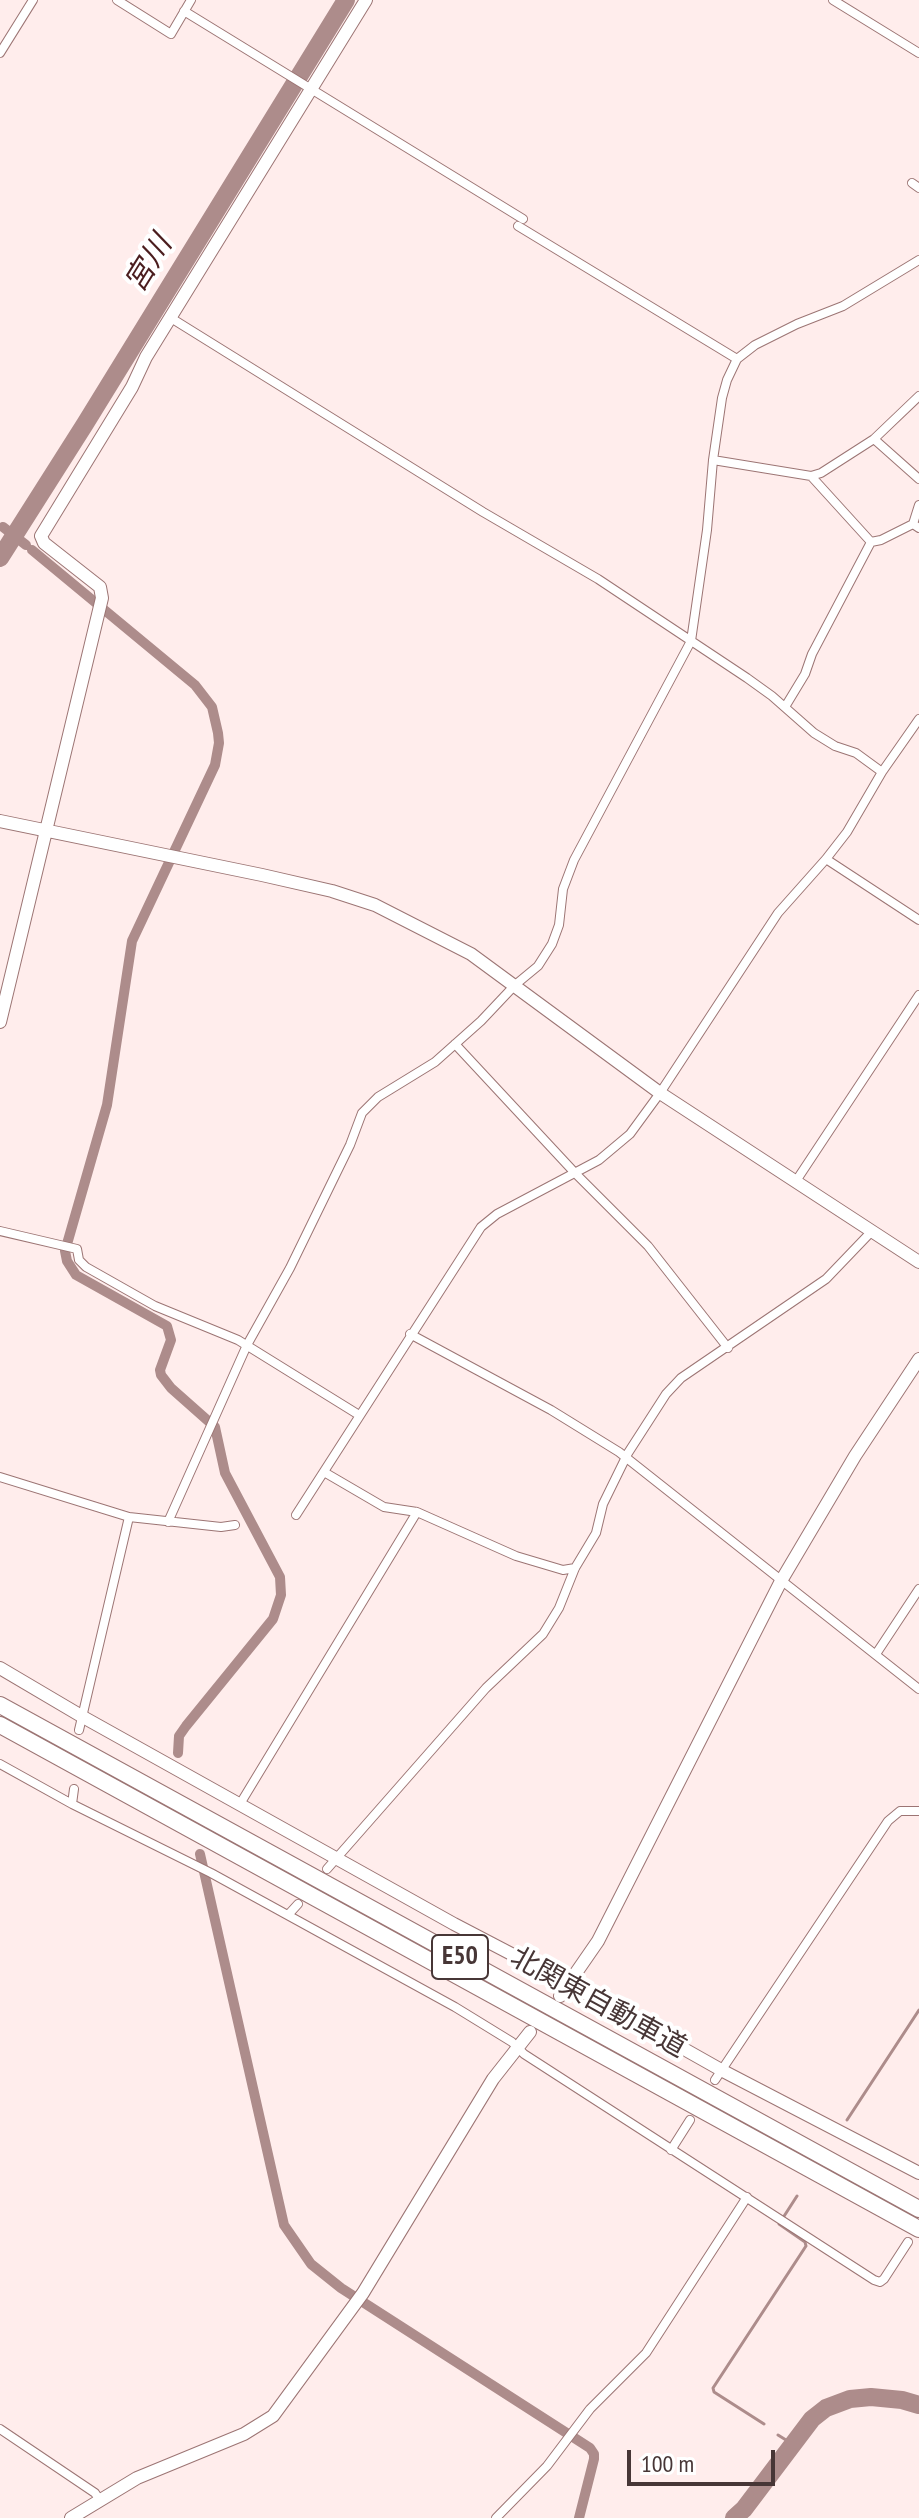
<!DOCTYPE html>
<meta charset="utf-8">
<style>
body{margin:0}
#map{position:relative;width:919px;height:2518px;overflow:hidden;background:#ffedec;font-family:"PT Sans Narrow",sans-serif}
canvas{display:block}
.scale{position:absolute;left:627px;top:2450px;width:148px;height:36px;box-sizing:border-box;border:4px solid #473636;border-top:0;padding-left:10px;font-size:24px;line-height:28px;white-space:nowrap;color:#473636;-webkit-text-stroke:6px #fff;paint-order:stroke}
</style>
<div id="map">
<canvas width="919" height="2518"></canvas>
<div class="scale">100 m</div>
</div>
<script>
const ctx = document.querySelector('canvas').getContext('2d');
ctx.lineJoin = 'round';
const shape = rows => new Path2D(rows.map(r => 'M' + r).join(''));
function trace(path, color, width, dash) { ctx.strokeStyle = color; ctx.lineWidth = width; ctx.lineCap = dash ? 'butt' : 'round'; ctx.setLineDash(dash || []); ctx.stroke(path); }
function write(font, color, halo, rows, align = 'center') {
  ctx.font = font + ' "PT Sans Narrow","Noto Sans JP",sans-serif'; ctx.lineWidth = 8; ctx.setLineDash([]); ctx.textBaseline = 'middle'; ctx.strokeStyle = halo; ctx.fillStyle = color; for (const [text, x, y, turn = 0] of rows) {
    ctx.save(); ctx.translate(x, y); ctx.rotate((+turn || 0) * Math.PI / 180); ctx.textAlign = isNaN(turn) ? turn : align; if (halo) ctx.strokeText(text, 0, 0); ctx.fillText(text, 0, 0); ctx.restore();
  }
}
trace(shape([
 [847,2120,919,2010],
 [764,2424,714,2392,713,2388,806,2246,805,2242,779,2224,797,2196],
 [778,2435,794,2445]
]), '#ad8c8b', 3);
trace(shape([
 [3,527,26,545],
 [32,550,195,685,212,707,218,733,219,743,215,765,132,941,107,1105,65,1251,67,1261,76,1275,167,1326,171,1340,160,1370,161,1375,171,1388,215,1427,225,1473,280,1577,281,1595,273,1619,186,1726,179,1736,178,1753],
 [200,1854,284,2225,311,2264,341,2288,590,2448,594,2454,594,2459,579,2518]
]), '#ad8c8b', 10);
trace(shape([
 [0,558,85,424,346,0],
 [734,2518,744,2509,812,2419,826,2408,850,2399,871,2397,902,2400,919,2405]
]), '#ad8c8b', 18);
const street = shape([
 [117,0,171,34,191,0],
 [833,0,919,53],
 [184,11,523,219],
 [0,53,33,0],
 [912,183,919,188],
 [518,226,737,359],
 [171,318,483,512,598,579,747,678,772,696,814,733,835,746,856,753,882,772],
 [874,439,919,396],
 [713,460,811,476,871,542],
 [811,476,821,473,874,439,919,479],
 [913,524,919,505],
 [785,707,805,674,812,654,871,542,881,540,913,524,919,528],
 [826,859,919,920],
 [455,1044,575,1173,648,1246,728,1348],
 [796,1181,919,995],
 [0,1231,77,1249,79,1260,86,1267,155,1306,238,1340,359,1415],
 [410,1334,551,1410,619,1452,919,1689],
 [324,1472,384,1507,417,1512,516,1556,563,1570,575,1568],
 [0,1477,129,1517,221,1527,235,1525],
 [296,1515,481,1227,497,1214,599,1160,630,1134,660,1093,778,913,826,859,847,832,882,772,919,719],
 [168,1522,247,1345,290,1268,350,1145,362,1113,378,1097,435,1062,481,1021,515,985,538,966,552,944,559,925,563,889,574,860,691,641,707,530,713,460,722,398,727,380,737,359,755,345,797,324,843,306,919,260],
 [876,1654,919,1589],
 [79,1730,129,1517],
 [0,1764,72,1804,211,1873,455,2007,512,2042,524,2054,874,2280,880,2282,884,2279,908,2242],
 [72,1804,74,1789],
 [240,1804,417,1512],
 [327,1869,486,1688,543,1634,559,1608,575,1568,596,1533,603,1504,628,1453,666,1394,681,1378,826,1279,872,1231],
 [288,1915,298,1904],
 [715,2080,888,1821,900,1811,919,1811],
 [671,2150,690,2120],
 [0,2429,95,2493,99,2499],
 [496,2518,547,2466,590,2409,646,2353,747,2197]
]);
const secondary = shape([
 [0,821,262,875,332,891,375,905,471,954,660,1093,919,1262],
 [0,1022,102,598,100,587,44,543,41,536,132,387,146,357,366,0],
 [0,1668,83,1717,454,1924,567,1983,723,2071,919,2173],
 [560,1996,598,1941,781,1581,855,1456,919,1359],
 [71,2518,137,2478,244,2434,273,2416,363,2293,493,2079,530,2032]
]);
const highway = shape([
 [0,1705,919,2209],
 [0,1725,919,2229]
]);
trace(street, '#9c7574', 10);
trace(secondary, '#9c7574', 14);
trace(highway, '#9c7574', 18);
trace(street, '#fff', 8);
trace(secondary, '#fff', 12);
trace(highway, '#fff', 16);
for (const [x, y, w] of [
 [460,1957,56]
]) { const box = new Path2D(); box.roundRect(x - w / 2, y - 22, w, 44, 6); ctx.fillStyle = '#fff'; ctx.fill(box); trace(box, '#473636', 2); }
write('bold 26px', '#473636', null, [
 ["E50",460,1957]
]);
write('28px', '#473636', '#fff', [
 ["北関東自動車道",598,2003,29]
]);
write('italic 30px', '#4b1d1e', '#fff', [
 ["宮川",149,264,-58]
]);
</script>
